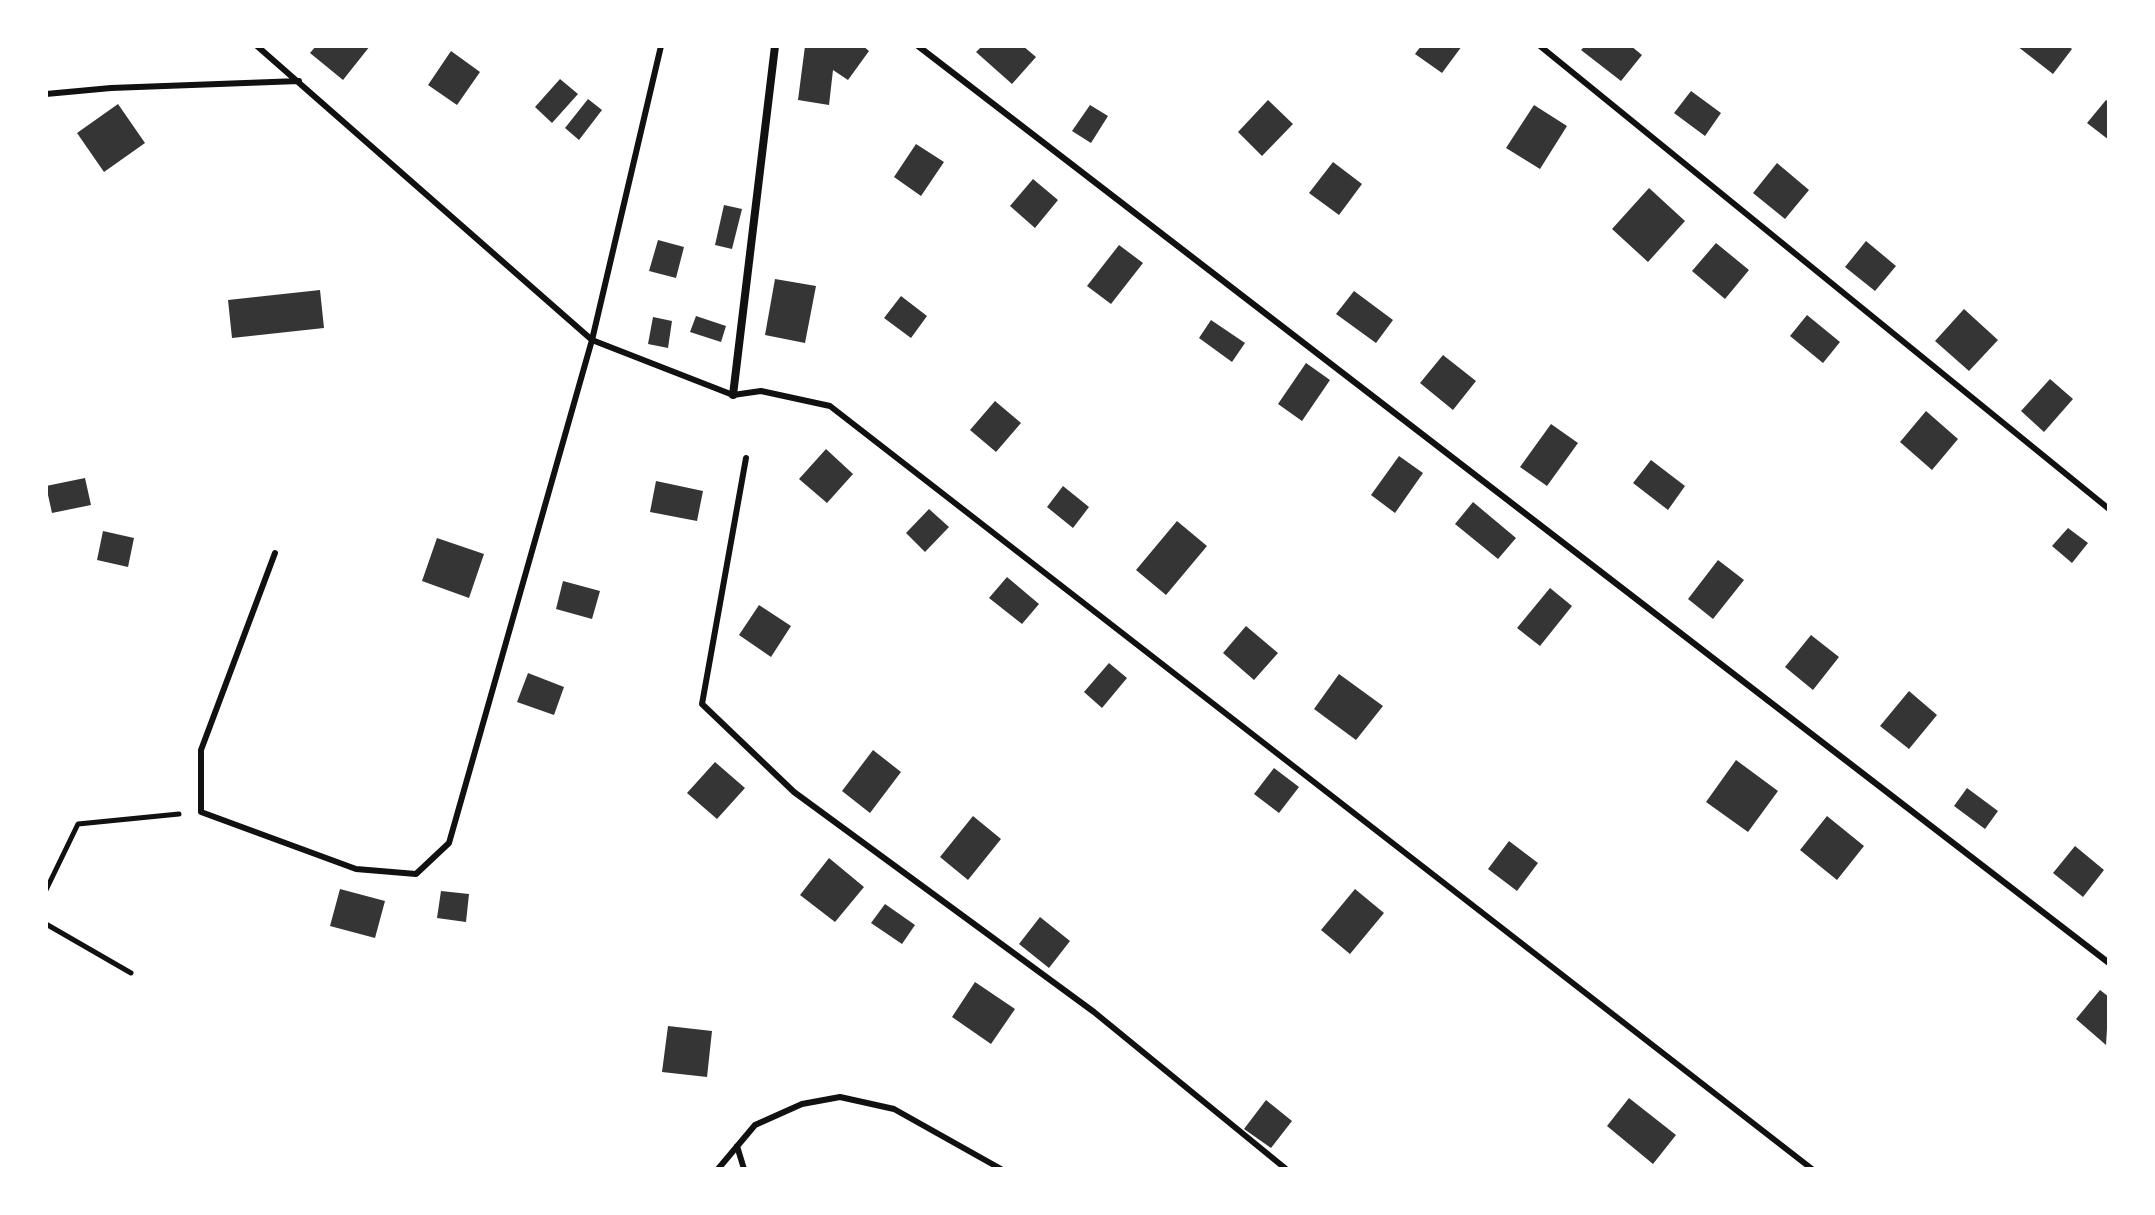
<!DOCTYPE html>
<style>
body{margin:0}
#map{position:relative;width:2155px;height:1215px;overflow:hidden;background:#fff;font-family:Manrope,sans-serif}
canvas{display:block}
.frame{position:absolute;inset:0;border:48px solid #fff;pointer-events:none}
</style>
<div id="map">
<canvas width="2155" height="1215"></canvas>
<div class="frame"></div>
</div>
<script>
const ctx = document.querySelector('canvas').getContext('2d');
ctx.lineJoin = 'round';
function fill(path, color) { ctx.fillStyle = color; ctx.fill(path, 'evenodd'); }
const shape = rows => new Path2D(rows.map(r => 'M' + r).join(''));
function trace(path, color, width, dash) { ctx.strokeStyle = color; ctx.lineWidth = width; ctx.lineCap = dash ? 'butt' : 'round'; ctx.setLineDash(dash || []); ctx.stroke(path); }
fill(shape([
 [316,46,370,46,343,80,310,53],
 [805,46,863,46,869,51,848,80,833,70,829,105,798,100],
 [982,46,1023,46,1036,57,1012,84,976,52],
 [1421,46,1462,46,1442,73,1415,54],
 [1585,46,1631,46,1642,55,1621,81,1581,50],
 [2017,46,2068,46,2072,49,2053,74],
 [451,51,480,72,457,105,428,85],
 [560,79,578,94,552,123,535,107],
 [1691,91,1721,113,1705,136,1674,113],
 [588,99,602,110,579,140,565,128],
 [1268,100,1293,124,1262,156,1238,132],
 [2106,100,2109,102,2109,140,2087,123],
 [118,104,145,143,104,172,77,133],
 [1090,105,1108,116,1091,143,1072,131],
 [1534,105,1567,126,1540,169,1506,148],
 [916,144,944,162,921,196,894,177],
 [1333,162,1362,184,1339,215,1309,193],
 [1777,163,1809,190,1785,219,1753,193],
 [1033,179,1058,200,1035,228,1010,206],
 [1649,188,1685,221,1648,262,1612,229],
 [724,205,742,209,732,249,715,245],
 [658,240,684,247,676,278,649,271],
 [1866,241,1896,266,1875,291,1845,267],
 [1716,243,1749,270,1725,299,1692,271],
 [1119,245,1143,263,1111,304,1087,286],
 [775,279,816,286,805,343,765,335],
 [320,290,324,328,232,338,228,300],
 [1354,291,1393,320,1376,343,1336,314],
 [901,296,927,316,911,338,884,318],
 [1964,309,1998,340,1969,371,1935,341],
 [1807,315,1840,342,1823,363,1790,336],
 [696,316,726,326,721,342,690,332],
 [653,317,672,321,668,348,648,344],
 [1211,320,1245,343,1232,362,1199,338],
 [1443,355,1476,381,1453,410,1420,383],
 [1306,363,1330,380,1302,421,1278,404],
 [2050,379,2073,399,2044,432,2021,411],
 [995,401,1021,423,996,452,970,430],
 [1926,411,1958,439,1932,470,1900,442],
 [1551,424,1578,443,1547,486,1520,467],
 [826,449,853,474,827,503,799,479],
 [1399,456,1423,473,1395,513,1371,495],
 [1651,460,1685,486,1668,510,1633,483],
 [85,478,91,505,52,513,46,486],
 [656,481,703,491,697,521,650,512],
 [1063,486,1089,507,1073,528,1047,507],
 [1473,502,1516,538,1498,559,1455,524],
 [929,509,949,527,925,552,906,533],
 [1177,521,1207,546,1166,595,1136,570],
 [2068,528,2088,543,2072,563,2052,546],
 [103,531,134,538,128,567,97,560],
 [437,538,484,554,469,598,422,581],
 [1718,560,1744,580,1713,619,1688,599],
 [1007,577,1039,604,1022,624,989,598],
 [563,581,600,591,592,619,556,609],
 [1550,588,1572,606,1540,646,1517,628],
 [759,605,791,626,771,657,739,635],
 [1246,626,1278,653,1254,680,1223,653],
 [1811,635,1839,657,1813,690,1785,667],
 [1109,663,1127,678,1102,708,1084,692],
 [528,673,564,687,554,715,517,702],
 [1339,674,1383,706,1356,740,1314,709],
 [1909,691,1937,715,1909,749,1880,726],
 [873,750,901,772,870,813,842,791],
 [1736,760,1778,791,1748,832,1706,802],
 [715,762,745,788,717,819,687,793],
 [1274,768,1299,787,1279,813,1254,794],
 [1967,788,1998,811,1985,829,1954,806],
 [973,816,1001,839,968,880,940,857],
 [1827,816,1864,846,1837,880,1800,850],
 [1509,841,1538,863,1517,891,1488,869],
 [2075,846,2104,870,2083,897,2053,873],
 [829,858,864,887,835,922,800,895],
 [340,889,385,901,375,938,330,926],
 [1355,889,1384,913,1350,954,1321,930],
 [441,891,469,894,466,922,437,918],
 [885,904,915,925,902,944,871,923],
 [1040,917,1070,941,1049,968,1019,944],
 [975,982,1015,1009,991,1044,952,1017],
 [2100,990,2109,997,2106,1045,2076,1019],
 [668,1026,712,1031,707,1077,662,1072],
 [1629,1098,1676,1135,1653,1164,1607,1126],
 [1266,1100,1292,1121,1271,1148,1244,1129]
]), '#353535');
trace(shape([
 [46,890,78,824,179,814],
 [46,924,131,973]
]), '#111', 5);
trace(shape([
 [257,46,592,340,733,395,761,391,830,406,1812,1169],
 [918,46,2109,963],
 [1540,46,2109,509],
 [46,94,111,88,299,81],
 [746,458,702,704,794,792,1094,1012,1286,1169],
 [275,553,201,750,201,812,356,869,416,874,449,843,592,340,661,46],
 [737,1146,744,1169],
 [718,1169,755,1125,802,1104,840,1097,894,1109,1001,1169]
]), '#111', 6);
trace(shape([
 [733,395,775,46]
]), '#111', 8);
</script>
